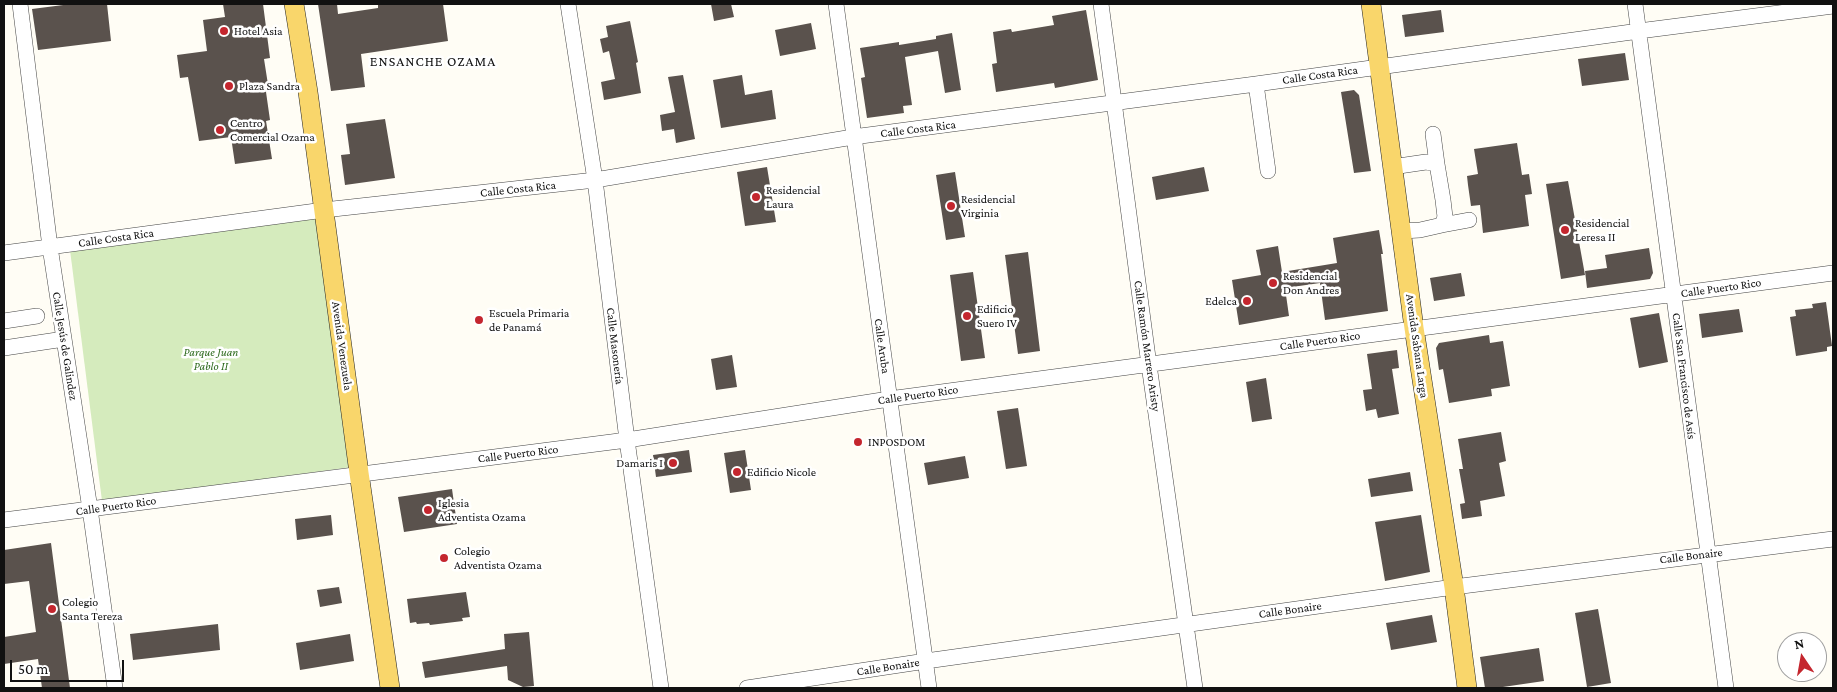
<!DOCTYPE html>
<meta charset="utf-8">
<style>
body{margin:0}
#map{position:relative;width:1837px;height:692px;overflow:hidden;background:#fffdf5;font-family:"Crimson Pro",serif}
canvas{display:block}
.frame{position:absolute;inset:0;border:5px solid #111;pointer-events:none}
.north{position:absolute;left:1777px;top:632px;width:50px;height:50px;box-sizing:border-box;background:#fff;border:1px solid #a0a0a0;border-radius:50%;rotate:348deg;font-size:14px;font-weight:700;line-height:20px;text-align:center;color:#111}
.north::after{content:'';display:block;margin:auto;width:18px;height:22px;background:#c4262e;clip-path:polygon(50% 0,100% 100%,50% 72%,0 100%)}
.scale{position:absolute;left:10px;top:660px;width:114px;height:22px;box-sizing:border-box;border:2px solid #111;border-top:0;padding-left:6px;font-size:15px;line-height:18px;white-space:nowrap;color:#111;-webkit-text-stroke:4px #fff;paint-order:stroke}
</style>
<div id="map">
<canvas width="1837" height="692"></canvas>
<div class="frame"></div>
<div class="north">N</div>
<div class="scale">50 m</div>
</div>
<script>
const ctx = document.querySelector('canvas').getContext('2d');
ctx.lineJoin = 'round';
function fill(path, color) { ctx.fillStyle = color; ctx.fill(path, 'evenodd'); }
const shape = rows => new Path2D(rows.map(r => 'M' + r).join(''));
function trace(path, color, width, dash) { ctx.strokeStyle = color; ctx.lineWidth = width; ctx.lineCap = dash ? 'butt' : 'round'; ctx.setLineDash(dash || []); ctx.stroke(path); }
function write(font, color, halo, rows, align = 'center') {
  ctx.font = font + ' "Crimson Pro",serif'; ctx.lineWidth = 5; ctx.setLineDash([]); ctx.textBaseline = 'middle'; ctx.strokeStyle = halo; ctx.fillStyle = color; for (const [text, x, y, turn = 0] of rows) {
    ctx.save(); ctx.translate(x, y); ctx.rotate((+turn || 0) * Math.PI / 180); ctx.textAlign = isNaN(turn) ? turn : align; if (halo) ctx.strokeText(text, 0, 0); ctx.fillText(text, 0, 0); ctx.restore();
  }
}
fill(shape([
 [318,217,352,467,102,501,70,250]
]), '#d5ebbd');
fill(shape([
 [71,4,107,4,111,41,38,50,32,9],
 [223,4,263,4,270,58,264,59,269,91,266,92,270,120,266,121,272,159,235,164,231,137,199,141,188,77,180,78,177,55,207,51,203,20,225,17],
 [318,4,337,4,338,14,378,8,378,4,443,4,448,41,361,54,365,87,331,91],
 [711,4,731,4,734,17,714,21],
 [1086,10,1098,80,1055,88,1054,83,996,92,992,64,997,63,993,32,1011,29,1012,32,1054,25,1052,16],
 [1441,10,1444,32,1405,37,1402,15],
 [630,21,638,62,636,63,641,93,604,100,601,82,615,79,609,51,603,53,600,39,608,37,606,26],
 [811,23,816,49,780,56,775,30],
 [952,33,961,90,945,93,938,51,905,57,912,105,903,106,904,113,867,118,861,78,865,77,860,48,899,42,899,45,936,39,936,36],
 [1625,53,1629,80,1582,86,1578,59],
 [683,75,695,139,676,143,674,129,662,131,660,115,675,112,668,77],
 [742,75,745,95,772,90,776,119,721,128,713,80],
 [1354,90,1359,95,1371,171,1354,173,1341,92],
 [385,119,395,178,345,185,341,155,350,154,346,124],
 [1517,143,1522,175,1529,174,1532,194,1525,195,1529,226,1483,233,1480,205,1471,206,1468,185,1467,176,1478,174,1474,149],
 [767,167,776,222,745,226,737,172],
 [1204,167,1209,191,1156,200,1152,177],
 [955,172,965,237,946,240,936,175],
 [1568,181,1585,275,1561,279,1546,184],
 [1379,230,1383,254,1381,254,1388,311,1325,320,1320,283,1285,288,1289,316,1239,325,1232,280,1261,275,1256,250,1278,246,1282,272,1337,263,1333,238],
 [1649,248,1653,273,1650,279,1587,288,1585,271,1607,268,1605,255],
 [1028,252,1040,351,1018,354,1005,255],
 [973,272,985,358,961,361,950,275],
 [1461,273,1465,296,1434,301,1430,278],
 [1826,302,1832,346,1827,347,1827,351,1796,356,1790,317,1796,316,1795,310,1813,308,1812,304],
 [1739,309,1743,332,1702,338,1699,314],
 [1659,313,1668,362,1639,368,1630,318],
 [1489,335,1490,343,1503,341,1510,386,1491,389,1492,396,1449,403,1443,369,1439,370,1436,348,1439,343],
 [1397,350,1399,368,1392,369,1399,414,1378,418,1376,409,1366,411,1363,390,1372,389,1367,354],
 [732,355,737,387,716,390,711,359],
 [1266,378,1272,419,1252,422,1246,382],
 [1018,408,1027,466,1006,469,997,411],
 [1501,432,1506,461,1499,463,1505,496,1480,501,1482,516,1462,519,1460,504,1465,503,1459,469,1463,469,1458,439],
 [689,450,692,472,656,477,653,455],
 [745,450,751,490,730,493,724,453],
 [965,456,969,478,928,485,924,463],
 [1410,472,1413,491,1371,497,1368,479],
 [452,489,457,524,404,532,398,497],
 [331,515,333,535,297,540,295,519],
 [1421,515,1430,572,1385,581,1375,522],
 [51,543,70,688,42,688,38,659,4,664,4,637,36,632,29,581,4,584,4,550],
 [339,587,342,603,320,607,317,590],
 [466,592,470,617,462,618,463,621,430,625,429,623,417,624,416,622,410,623,407,599],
 [1598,609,1611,683,1587,687,1575,613],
 [1432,615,1437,642,1391,650,1386,623],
 [218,624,220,650,133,660,130,634],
 [529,632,534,686,523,687,508,680,507,666,425,678,422,662,505,649,504,634],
 [350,634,354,661,300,670,296,643],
 [1539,648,1544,681,1496,688,1485,688,1480,657]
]), '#5a524d');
const minor = shape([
 [20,4,50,247,90,509,115,688],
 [568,4,595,180,627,440,661,688],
 [836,4,929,688],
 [1101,4,1149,365,1195,688],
 [1635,4,1726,688],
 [1256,84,1268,171],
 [1433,134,1437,164],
 [1392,167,1426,162,1437,164,1443,200,1445,217,1442,225,1420,230,1401,231],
 [1442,225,1469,220],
 [4,253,324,210,595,180,853,137,1256,84,1639,31,1833,6],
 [4,321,37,316],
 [4,348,64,339],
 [4,520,627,440,889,399,1833,273],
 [747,688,926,661,1454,587,1833,539]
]);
const major = shape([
 [294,4,308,92,359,473,390,688],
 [1371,4,1414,328,1454,587,1467,688]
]);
trace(minor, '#444', 16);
trace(major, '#222', 20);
trace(minor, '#fff', 15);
trace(major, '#f9d66b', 19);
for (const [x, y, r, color] of [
 [224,31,5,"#c4262e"],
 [229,86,5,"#c4262e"],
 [220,130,5,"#c4262e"],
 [756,197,5,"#c4262e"],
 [951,206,5,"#c4262e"],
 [1565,230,5,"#c4262e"],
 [1273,283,5,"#c4262e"],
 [1247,301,5,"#c4262e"],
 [967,316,5,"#c4262e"],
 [479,320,5,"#c4262e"],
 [858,442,5,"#c4262e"],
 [673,463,5,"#c4262e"],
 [737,472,5,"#c4262e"],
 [428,510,5,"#c4262e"],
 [444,558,5,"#c4262e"],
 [52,609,5,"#c4262e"]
]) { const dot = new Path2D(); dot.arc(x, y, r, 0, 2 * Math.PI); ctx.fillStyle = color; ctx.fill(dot); trace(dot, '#fff', 2); }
write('12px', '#111', '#fff', [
 ["Hotel Asia",234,31],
 ["Plaza Sandra",239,86],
 ["Centro",230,123],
 ["Comercial Ozama",230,137],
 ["Residencial",766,190],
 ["Laura",766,204],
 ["Residencial",961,199],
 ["Virginia",961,213],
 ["Residencial",1575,223],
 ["Leresa II",1575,237],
 ["Residencial",1283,276],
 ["Don Andres",1283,290],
 ["Edelca",1237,301,"right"],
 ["Edificio",977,309],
 ["Suero IV",977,323],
 ["Escuela Primaria",489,313],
 ["de Panamá",489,327],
 ["INPOSDOM",868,442],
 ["Damaris I",663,463,"right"],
 ["Edificio Nicole",747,472],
 ["Iglesia",438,503],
 ["Adventista Ozama",438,517],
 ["Colegio",454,551],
 ["Adventista Ozama",454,565],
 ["Colegio",62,602],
 ["Santa Tereza",62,616]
], 'left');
write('12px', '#111', '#fff', [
 ["Calle Costa Rica",1320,75,-8],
 ["Calle Costa Rica",918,129,-7],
 ["Calle Costa Rica",518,189,-6],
 ["Calle Costa Rica",116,238,-8],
 ["Calle Puerto Rico",1721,288,-8],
 ["Calle Puerto Rico",1320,341,-8],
 ["Calle Jesús de Galindez",65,346,81],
 ["Avenida Venezuela",342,346,82],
 ["Calle Masonería",615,346,83],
 ["Calle Aruba",882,346,82],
 ["Calle Ramón Marrero Aristy",1147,346,82],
 ["Avenida Sabana Larga",1417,346,82],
 ["Calle San Francisco de Asís",1684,376,83],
 ["Calle Puerto Rico",918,395,-8],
 ["Calle Puerto Rico",518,454,-7],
 ["Calle Puerto Rico",116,506,-8],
 ["Calle Bonaire",1691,556,-7],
 ["Calle Bonaire",1290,610,-8],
 ["Calle Bonaire",888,667,-9]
]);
write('italic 12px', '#2f6b1f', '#fff', [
 ["Parque Juan",211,352],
 ["Pablo II",211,366]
]);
ctx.letterSpacing = '1px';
write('14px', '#111', '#fff', [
 ["ENSANCHE OZAMA",433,62]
]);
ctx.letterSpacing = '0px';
</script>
